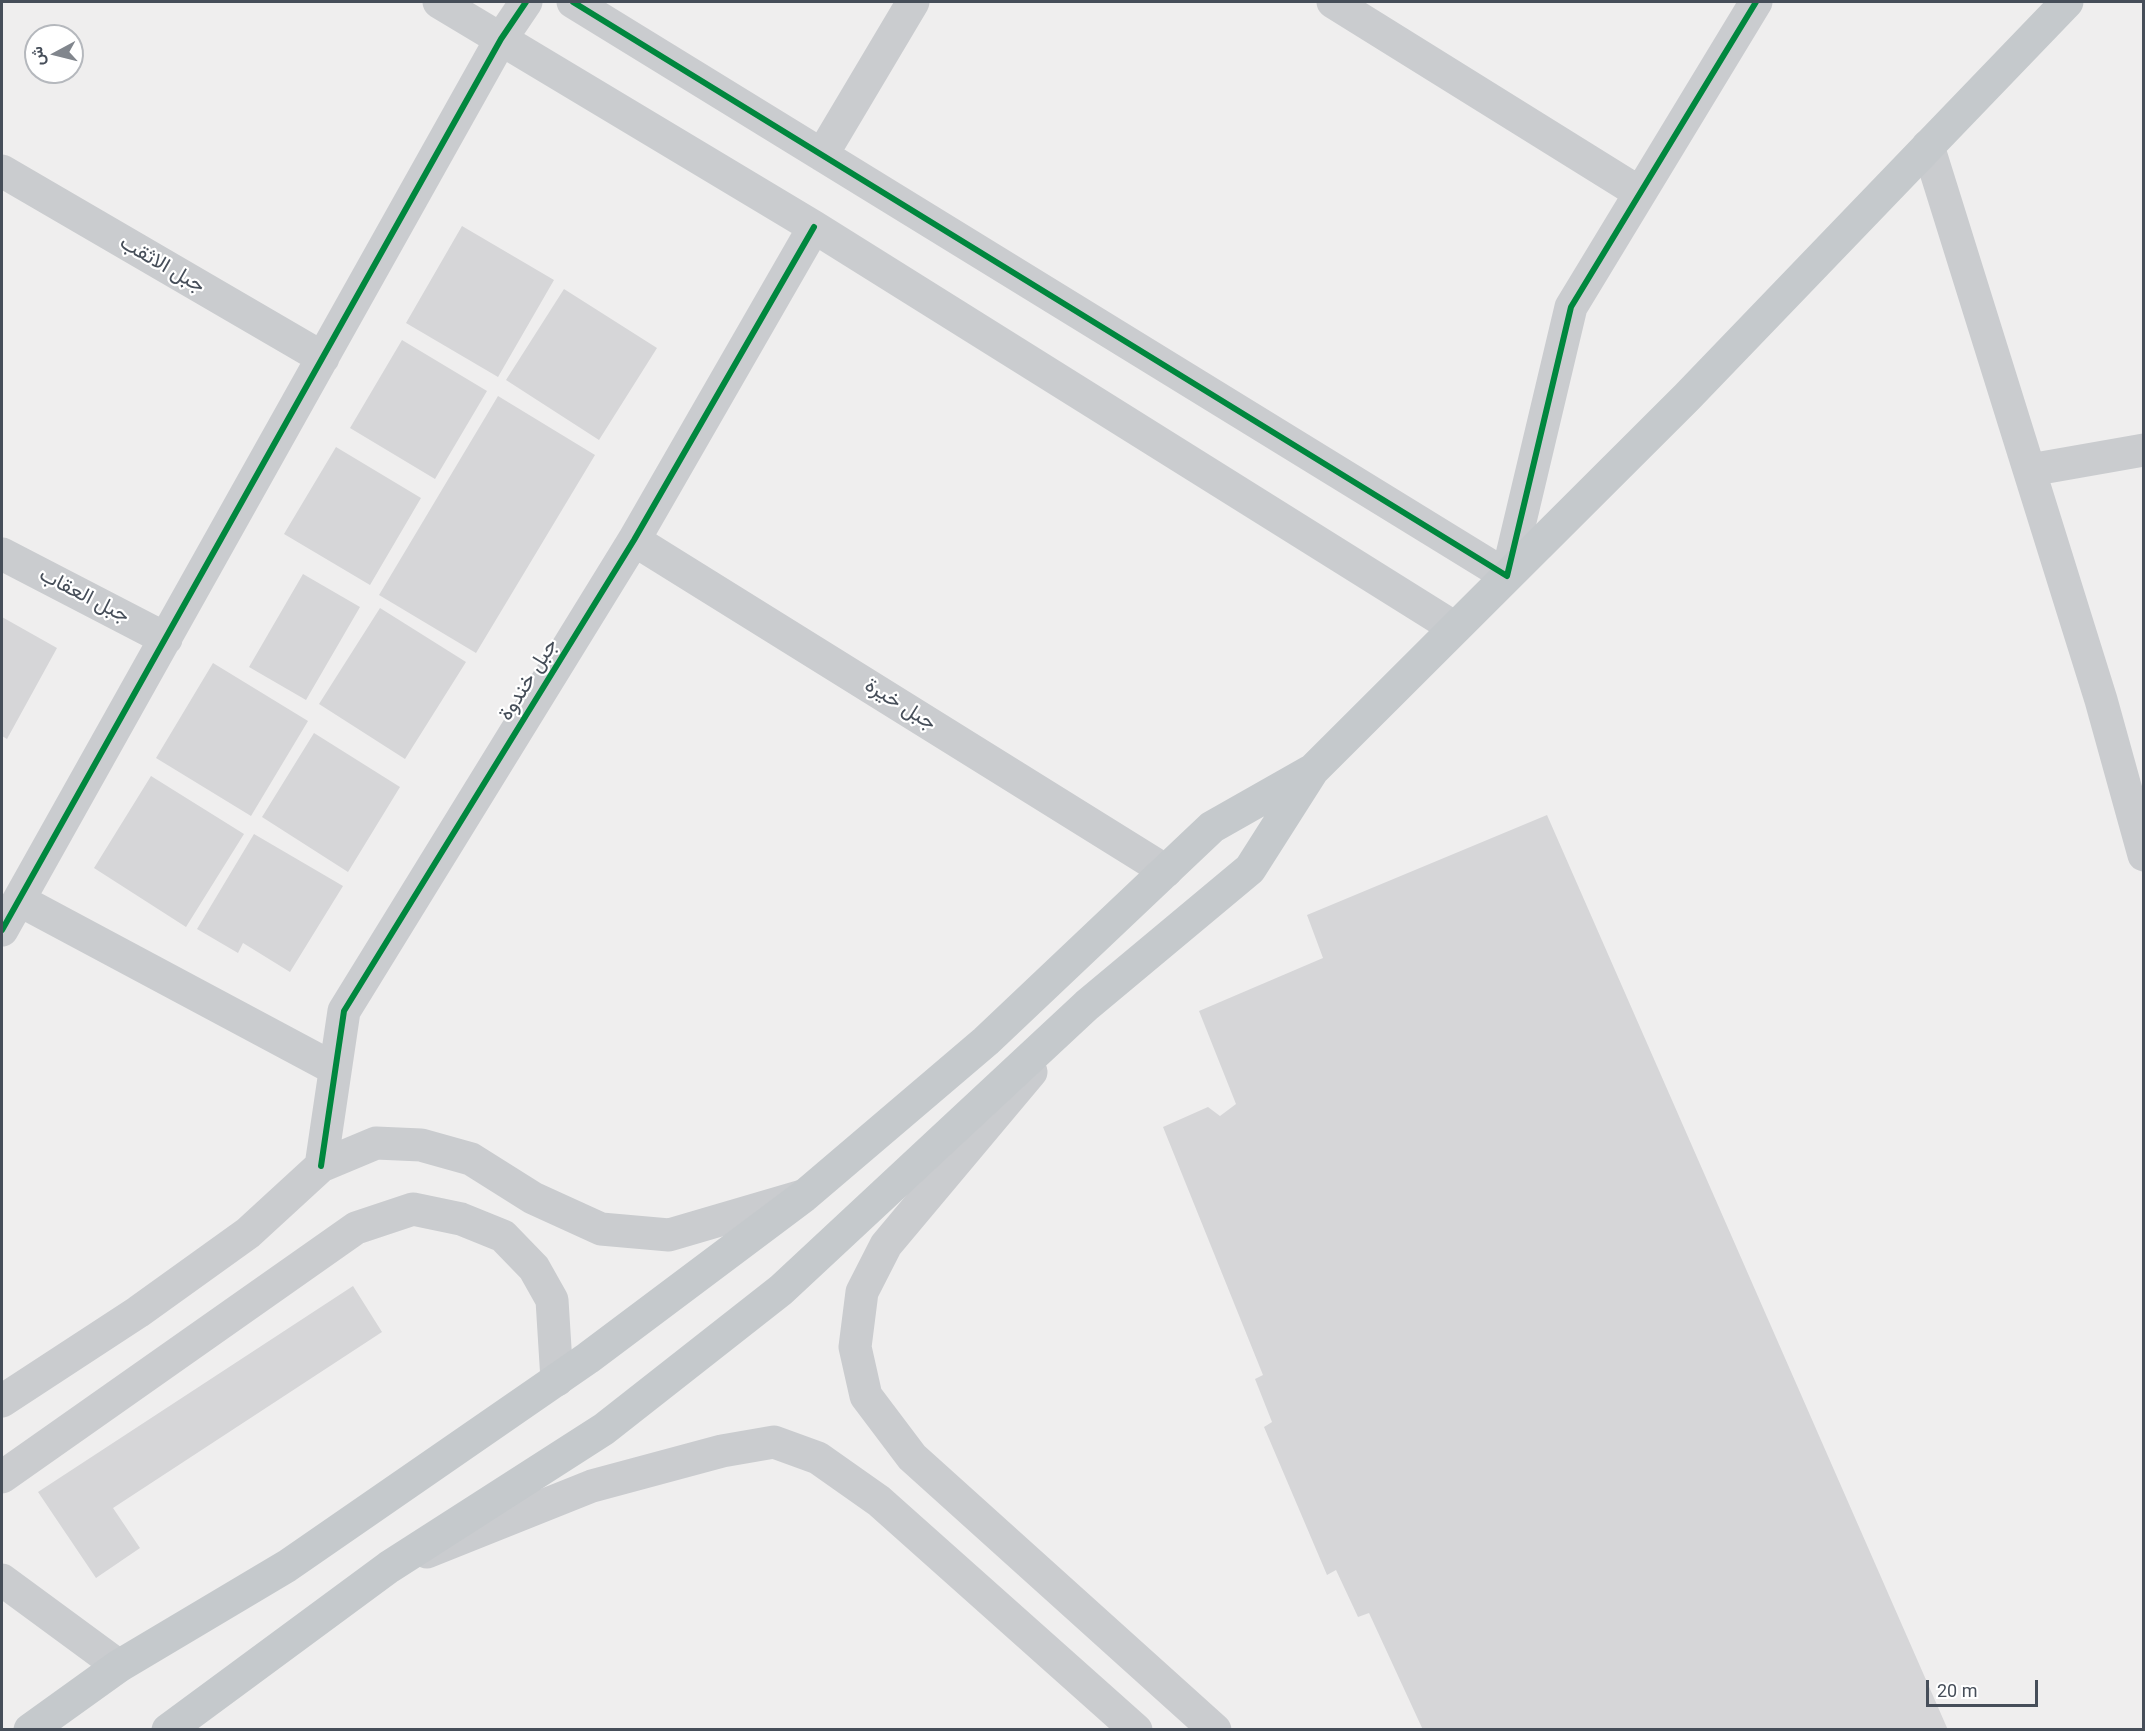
<!DOCTYPE html>
<meta charset="utf-8">
<style>
body{margin:0}
#map{position:relative;width:2145px;height:1731px;overflow:hidden;background:#efeeee;font-family:Roboto,Vazirmatn,sans-serif}
canvas{display:block}
.frame{position:absolute;inset:0;border:3px solid #464e59;pointer-events:none}
.north{position:absolute;left:24px;top:24px;width:60px;height:60px;box-sizing:border-box;background:#fff;border:2px solid #b5b8bd;border-radius:50%;rotate:263deg;font-size:16px;font-weight:700;line-height:24px;text-align:center;color:#464e59}
.north::after{content:'';display:block;margin:auto;width:21px;height:27px;background:#81868d;clip-path:polygon(50% 0,100% 100%,50% 72%,0 100%)}
.scale{position:absolute;left:1926px;top:1680px;width:112px;height:27px;box-sizing:border-box;border:3px solid #464e59;border-top:0;padding-left:8px;font-size:18px;line-height:21px;white-space:nowrap;color:#464e59;-webkit-text-stroke:4px #fff;paint-order:stroke}
</style>
<div id="map">
<canvas width="2145" height="1731"></canvas>
<div class="frame"></div>
<div class="north">ش</div>
<div class="scale">20 m</div>
</div>
<script>
const ctx = document.querySelector('canvas').getContext('2d');
ctx.lineJoin = 'round';
function fill(path, color) { ctx.fillStyle = color; ctx.fill(path, 'evenodd'); }
const shape = rows => new Path2D(rows.map(r => 'M' + r).join(''));
function trace(path, color, width, dash) { ctx.strokeStyle = color; ctx.lineWidth = width; ctx.lineCap = dash ? 'butt' : 'round'; ctx.setLineDash(dash || []); ctx.stroke(path); }
function write(font, color, halo, rows, align = 'center') {
  ctx.font = font + ' Roboto,Vazirmatn,sans-serif'; ctx.lineWidth = 4.5; ctx.setLineDash([]); ctx.textBaseline = 'middle'; ctx.strokeStyle = halo; ctx.fillStyle = color; for (const [text, x, y, turn = 0] of rows) {
    ctx.save(); ctx.translate(x, y); ctx.rotate((+turn || 0) * Math.PI / 180); ctx.textAlign = isNaN(turn) ? turn : align; if (halo) ctx.strokeText(text, 0, 0); ctx.fillText(text, 0, 0); ctx.restore();
  }
}
fill(shape([
 [462,226,554,280,498,377,406,323],
 [564,289,657,348,599,440,506,380],
 [402,340,487,391,435,479,350,428],
 [498,396,595,455,476,653,379,595],
 [336,447,421,498,370,585,284,534],
 [303,574,360,607,306,700,249,667],
 [380,608,466,662,405,759,319,704],
 [2,617,57,648,7,739,2,736],
 [213,663,308,721,251,816,156,758],
 [314,733,400,787,348,872,262,817],
 [151,776,244,834,186,927,94,868],
 [1547,815,1948,1730,1423,1730,1369,1613,1358,1617,1336,1570,1327,1575,1264,1427,1272,1422,1255,1379,1263,1375,1163,1127,1208,1107,1220,1116,1236,1104,1199,1011,1323,958,1307,915],
 [254,834,343,886,290,972,243,943,238,953,197,929],
 [353,1286,382,1332,113,1508,140,1548,96,1578,38,1492]
]), '#d6d6d8');
trace(shape([
 [439,2,814,227,1455,628],
 [573,2,1507,576,1571,307,1756,2],
 [1333,2,1640,193],
 [1928,146,2101,700,2144,855],
 [822,155,913,2],
 [2,171,323,358],
 [2030,470,2144,450],
 [634,540,1166,871],
 [2,554,166,639],
 [19,900,335,1069],
 [2,930,501,39,526,2],
 [1031,1072,886,1245,862,1292,855,1347,866,1396,912,1457,1215,1730],
 [321,1166,344,1011,634,540,814,227],
 [2,1401,138,1312,248,1233,321,1166,376,1143,421,1145,471,1159,533,1198,601,1229,669,1235,802,1196],
 [2,1477,356,1228,413,1209,461,1219,503,1236,534,1268,552,1300,557,1380],
 [427,1552,592,1486,722,1451,774,1442,818,1458,879,1501,1136,1730],
 [2,1580,119,1666]
]), '#cacccf', 33);
trace(shape([
 [30,1730,119,1666,287,1566,588,1358,804,1196,986,1041,1212,827,1309,772],
 [168,1730,389,1567,604,1429,781,1290,1087,1005,1250,869,1313,770,1687,397,2067,2]
]), '#c5c9cc', 33);
trace(shape([
 [573,2,1507,576,1571,307,1756,2],
 [2,930,501,39,526,2],
 [321,1166,344,1011,634,540,814,227]
]), '#00873e', 6);
write('21px', '#464e59', '#fff', [
 ["جبل الاثقب",162,265,30],
 ["جبل العقاب",84,596,27],
 ["جبل خندوة",529,680,-58],
 ["جبل خيرة",900,705,32]
]);
</script>
